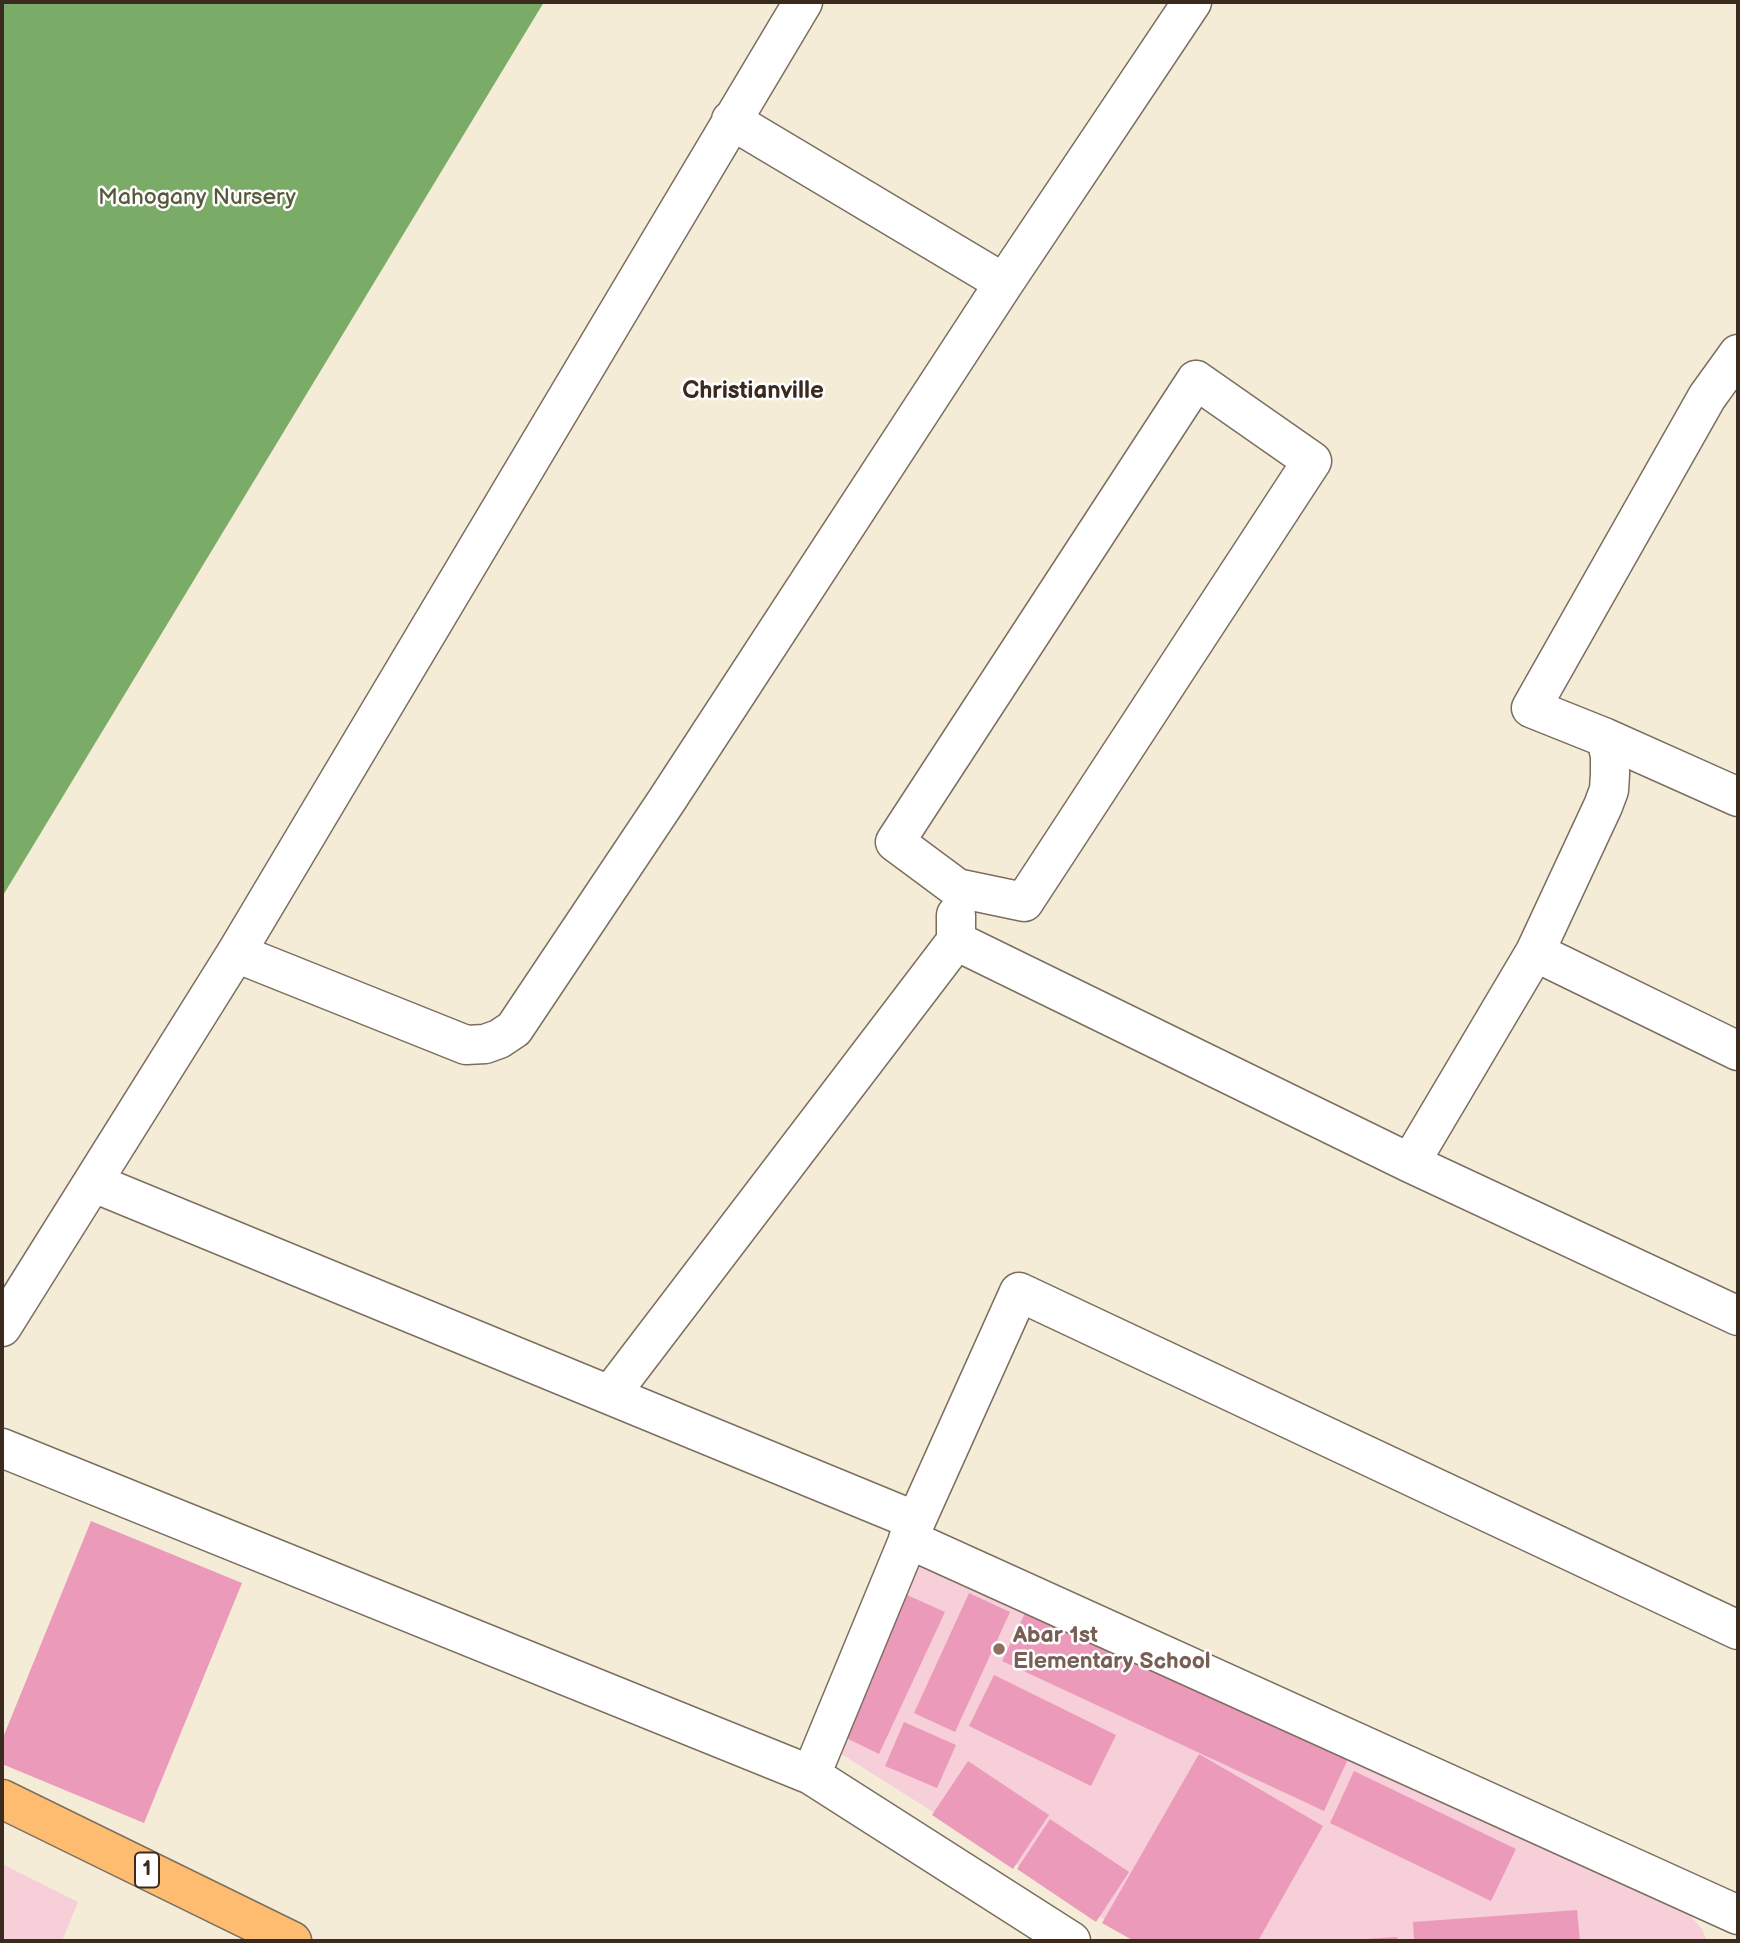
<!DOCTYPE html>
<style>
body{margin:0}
#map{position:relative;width:1740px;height:1943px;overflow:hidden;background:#f5ecd8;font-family:"Balsamiq Sans",sans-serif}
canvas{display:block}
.frame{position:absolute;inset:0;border:4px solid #3b2a1e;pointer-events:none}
</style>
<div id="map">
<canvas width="1740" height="1943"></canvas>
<div class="frame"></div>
</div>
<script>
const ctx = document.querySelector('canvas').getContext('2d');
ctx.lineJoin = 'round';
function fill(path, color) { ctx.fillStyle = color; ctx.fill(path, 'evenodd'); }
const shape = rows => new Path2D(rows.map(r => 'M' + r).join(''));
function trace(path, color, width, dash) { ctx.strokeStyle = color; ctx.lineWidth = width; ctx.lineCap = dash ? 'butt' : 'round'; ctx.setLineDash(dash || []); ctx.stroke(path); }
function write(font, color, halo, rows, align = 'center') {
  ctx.font = font + ' "Balsamiq Sans",sans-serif'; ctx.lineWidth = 5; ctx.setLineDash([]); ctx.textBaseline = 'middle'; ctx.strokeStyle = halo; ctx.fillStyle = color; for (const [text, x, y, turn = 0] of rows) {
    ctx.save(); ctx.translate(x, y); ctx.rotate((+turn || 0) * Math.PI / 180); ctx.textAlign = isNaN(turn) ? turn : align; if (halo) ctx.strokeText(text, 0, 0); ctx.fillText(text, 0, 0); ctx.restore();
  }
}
fill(shape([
 [916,1552,1689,1914,1702,1929,1707,1941,1138,1941,830,1747],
 [2,1864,78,1902,62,1941,2,1941]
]), '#f6cfd8');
fill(shape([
 [2,2,544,2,2,897]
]), '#7aac68');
fill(shape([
 [91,1521,242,1583,144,1823,2,1764,2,1740],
 [896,1590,945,1612,879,1754,832,1731],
 [969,1593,1010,1612,955,1732,914,1713],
 [1028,1607,1349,1757,1324,1811,1002,1661],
 [994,1675,1116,1735,1091,1786,969,1726],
 [904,1722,956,1745,937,1788,885,1766],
 [1199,1754,1323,1826,1258,1941,1134,1941,1102,1923],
 [968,1761,1049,1815,1013,1869,932,1815],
 [1354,1771,1516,1849,1491,1901,1330,1823],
 [1050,1819,1129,1872,1096,1922,1017,1869],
 [1577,1910,1580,1941,1414,1941,1413,1922],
 [1397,1937,1398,1941,1366,1941,1366,1939]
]), '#ec9ab9');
const street = shape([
 [731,120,1004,283],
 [1738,354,1707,397,1531,708,1606,738,1738,797],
 [1196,380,1312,461,1024,902,957,888,895,842,1196,380],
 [956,941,1410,1163,1738,1316],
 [1535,952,1738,1051],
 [236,953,466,1045,485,1044,499,1039,514,1029,667,800,1004,283,1192,2],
 [1410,1163,1535,952,1603,806,1609,790,1610,774,1610,756,1606,738],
 [94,1183,916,1521],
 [2,1327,236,953,803,2],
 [610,1395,956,941,956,915],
 [2,1448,811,1775,1071,1941],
 [908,1539,1738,1915],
 [811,1775,916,1521,1019,1292,1738,1630]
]);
const highway = shape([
 [2,1799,292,1941]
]);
trace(street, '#7c6e5f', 41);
trace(highway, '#7c6e5f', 41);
trace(street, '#fff', 38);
trace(highway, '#febc70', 38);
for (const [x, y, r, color] of [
 [999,1649,7,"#8d6e63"]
]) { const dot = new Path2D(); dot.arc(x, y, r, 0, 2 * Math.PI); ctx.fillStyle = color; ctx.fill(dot); trace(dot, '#fff', 2.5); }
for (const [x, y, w] of [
 [147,1870,24]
]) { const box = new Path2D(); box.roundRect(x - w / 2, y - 17.5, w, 35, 5); ctx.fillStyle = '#fff'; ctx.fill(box); trace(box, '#3b2a1e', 2); }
write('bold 21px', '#3b2a1e', null, [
 ["1",147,1870]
]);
write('23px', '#575939', '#fff', [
 ["Mahogany Nursery",197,198]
]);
write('bold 23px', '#785e54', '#fff', [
 ["Abar 1st",1013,1636],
 ["Elementary School",1013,1662]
], 'left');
write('bold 24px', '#3b2a1e', '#fff', [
 ["Christianville",753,392]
]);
</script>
